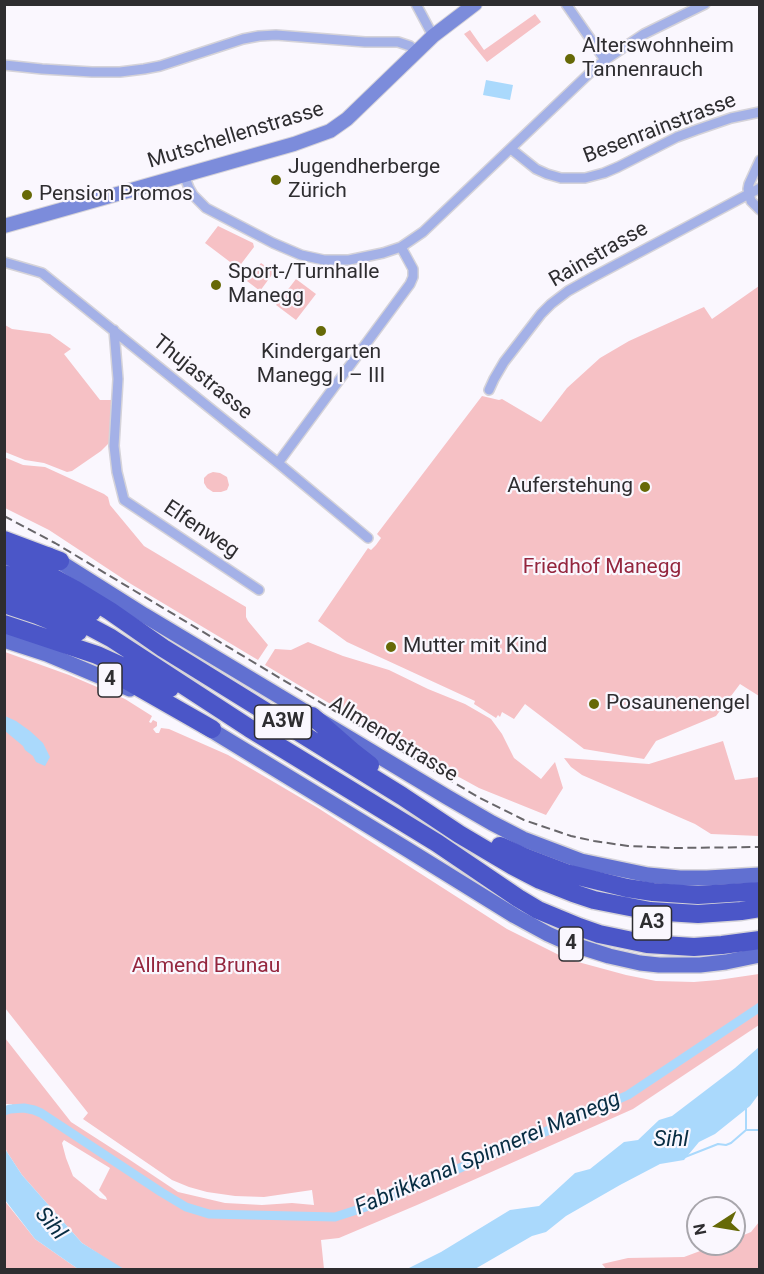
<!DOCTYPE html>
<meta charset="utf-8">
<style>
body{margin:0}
#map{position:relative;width:764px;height:1274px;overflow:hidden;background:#faf7fe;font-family:Roboto,sans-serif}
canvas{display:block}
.frame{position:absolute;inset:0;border:6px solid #2e2d30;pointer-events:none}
.north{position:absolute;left:686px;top:1196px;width:60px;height:60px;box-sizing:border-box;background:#faf7fe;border:2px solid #a8a6ac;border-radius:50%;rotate:258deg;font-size:16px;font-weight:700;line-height:24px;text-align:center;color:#2e2d30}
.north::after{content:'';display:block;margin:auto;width:21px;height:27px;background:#666907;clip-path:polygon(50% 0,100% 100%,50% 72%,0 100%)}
</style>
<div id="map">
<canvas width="764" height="1274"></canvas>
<div class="frame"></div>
<div class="north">N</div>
</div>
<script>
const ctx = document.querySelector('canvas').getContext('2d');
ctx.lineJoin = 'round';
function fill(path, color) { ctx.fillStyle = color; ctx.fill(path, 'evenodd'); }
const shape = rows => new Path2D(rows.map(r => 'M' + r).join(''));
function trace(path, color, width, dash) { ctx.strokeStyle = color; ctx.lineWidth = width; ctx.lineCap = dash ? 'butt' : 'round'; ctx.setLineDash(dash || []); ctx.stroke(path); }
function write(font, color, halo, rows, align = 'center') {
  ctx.font = font + ' Roboto,sans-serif'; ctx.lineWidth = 4.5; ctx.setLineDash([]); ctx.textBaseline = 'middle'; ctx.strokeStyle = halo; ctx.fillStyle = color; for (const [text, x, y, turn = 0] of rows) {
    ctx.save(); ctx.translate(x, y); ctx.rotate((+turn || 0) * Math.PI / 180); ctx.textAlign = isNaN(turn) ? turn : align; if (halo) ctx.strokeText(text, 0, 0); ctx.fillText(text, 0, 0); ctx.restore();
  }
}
fill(shape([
 [535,14,541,22,487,62,464,34,470,30,484,50],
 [218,226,253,243,254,247,238,268,205,243],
 [261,263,274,272,260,291,247,281],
 [296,279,316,294,296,320,276,305],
 [759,286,759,696,740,684,716,716,656,741,644,759,584,749,525,704,514,719,502,712,500,717,498,715,496,718,474,704,475,701,347,642,318,621,368,548,371,550,376,545,381,538,377,534,482,396,499,400,502,399,541,422,567,388,600,358,629,341,704,307,712,319],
 [5,325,12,329,50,334,71,349,64,354,100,400,113,400,111,437,109,443,101,451,72,471,67,472,44,463,25,460,5,452],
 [4,457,23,465,45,467,104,494,108,497,110,505,144,546,246,607,246,617,248,621,268,645,258,660,131,584,49,530,5,508],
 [213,472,220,473,227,477,229,485,227,490,221,492,213,492,207,488,204,483,204,478,208,474],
 [308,642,343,656,389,670,428,689,465,704,491,719,502,734,514,758,541,779,555,762,563,788,546,815,479,788,386,737,265,665,275,649,291,650],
 [5,652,69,675,125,699,152,716,149,722,151,723,153,720,157,722,157,726,153,729,156,733,159,733,161,728,169,729,228,755,318,808,507,929,567,959,626,975,656,981,694,982,718,980,759,974,759,1025,633,1109,417,1205,339,1238,321,1240,324,1269,122,1269,82,1243,22,1175,7,1152,5,1147,5,1113,9,1112,12,1104,6,1104,5,1102,5,1038,71,1122,127,1158,178,1192,225,1203,262,1205,292,1203,314,1205,312,1190,264,1197,235,1196,207,1192,189,1187,172,1180,83,1119,88,1113,5,1008],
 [64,1140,110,1168,99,1190,106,1197,107,1200,100,1198,73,1176,66,1158,62,1143],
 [723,741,735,780,759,777,759,836,711,834,695,824,582,775,571,767,564,758,649,764],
 [4,1200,35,1239,78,1269,5,1269],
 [759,1222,759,1269,607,1270,602,1264,628,1258,684,1257,719,1244,734,1244,734,1239,751,1232]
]), '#f6c1c5');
fill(shape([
 [486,80,513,85,510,100,483,95],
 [5,716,16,721,30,731,43,743,50,757,45,766,36,762,33,756,25,750,23,746,5,731],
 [759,1047,759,1094,750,1106,715,1134,699,1142,684,1160,660,1164,620,1185,566,1216,546,1232,532,1236,475,1269,407,1269,441,1252,510,1210,539,1206,575,1173,590,1169,624,1142,638,1140,659,1120,672,1116,735,1068],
 [4,1147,7,1152,22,1175,82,1243,124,1269,78,1269,35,1239,5,1200]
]), '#aad9fc');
trace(shape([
 [744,1108,746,1109,746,1130,760,1130],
 [685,1157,718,1144,726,1145,731,1143,746,1130]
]), '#aad9fc', 2);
trace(shape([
 [4,1111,10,1109,24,1108,34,1110,41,1113,161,1192,186,1207,209,1214,335,1217,375,1204,547,1131,628,1095,760,1007]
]), '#aad9fc', 9);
const street = shape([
 [416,4,433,36],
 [566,4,605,60],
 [4,65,42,69,92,72,120,72,144,69,160,66,243,39,259,36,276,35,365,42,398,42,410,46,416,51],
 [511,149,536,169,547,174,561,178,585,178,604,173,618,167,677,137,696,130,731,118,760,112],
 [760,160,749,184,748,189,751,201,760,210],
 [184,175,189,188,193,195,206,208,273,243,301,255,324,260,349,260,383,253,401,247,423,232,595,68,605,60,644,34,705,4],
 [4,262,42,273,278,463,368,538],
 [114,330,118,379,114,446,117,472,124,500,259,590],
 [489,390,494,379,504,362,541,314,551,304,568,291,593,277,760,188],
 [278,463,410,284,413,277,413,269,401,247]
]);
const secondary = shape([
 [4,226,294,144,330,131,347,119,433,36,475,4]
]);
const primary = shape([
 [49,555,144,615,447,797,492,823,523,839,581,861,648,875,680,878,707,878,760,875],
 [4,640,47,654,130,689],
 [203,725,405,848,515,916,548,934,568,943,609,956,640,963,659,965,700,965,726,962,760,955]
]);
const highway = shape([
 [4,540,60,561],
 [4,554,40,570,74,589,110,611,163,648,402,796,459,834,513,866,540,880,573,893,594,900,650,911,698,914,741,911,760,908],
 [4,574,34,585,92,612],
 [4,587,51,606,111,638,249,728,437,843,518,898,538,910,579,927,599,934,647,944,694,947,722,945,760,940],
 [4,604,37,615,78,632],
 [4,624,97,655,170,688],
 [119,676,212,729],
 [312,716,352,751,370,765],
 [500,846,524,857,566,873,627,888,653,892,698,895,760,891]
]);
trace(street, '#d5d3d9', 12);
trace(secondary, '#d5d3d9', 16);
trace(primary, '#d5d3d9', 18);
trace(highway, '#d5d3d9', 21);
trace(street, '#a4b1e7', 9);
trace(secondary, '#7c8cdb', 14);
trace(primary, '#6170d1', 15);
trace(highway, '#4b56c8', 18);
trace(shape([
 [4,516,55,543,478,797,524,820,571,836,594,841,628,846,676,848,760,847]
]), '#68666a', 2, [9, 4.5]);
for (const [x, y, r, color] of [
 [570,59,6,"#666907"],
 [276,180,6,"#666907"],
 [27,195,6,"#666907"],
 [216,285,6,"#666907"],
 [321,331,6,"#666907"],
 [645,487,6,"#666907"],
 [391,647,6,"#666907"],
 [594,704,6,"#666907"]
]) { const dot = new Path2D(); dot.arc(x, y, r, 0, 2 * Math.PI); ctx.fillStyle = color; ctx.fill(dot); trace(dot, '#faf7fe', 2); }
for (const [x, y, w] of [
 [110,680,24],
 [283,722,57],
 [652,923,39],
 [571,944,24]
]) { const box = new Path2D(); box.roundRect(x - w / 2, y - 17, w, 34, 4.5); ctx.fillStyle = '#faf7fe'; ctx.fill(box); trace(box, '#2e2d30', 1.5); }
write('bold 20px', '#2e2d30', null, [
 ["4",110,680],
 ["A3W",283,722],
 ["A3",652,923],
 ["4",571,944]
]);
write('21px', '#2e2d30', '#faf7fe', [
 ["Alterswohnheim",582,47],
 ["Tannenrauch",582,71],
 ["Jugendherberge",288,168],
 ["Zürich",288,192],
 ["Pension Promos",39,195],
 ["Sport-/Turnhalle",228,273],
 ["Manegg",228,297],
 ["Kindergarten",321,353,"center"],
 ["Manegg I – III",321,377,"center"],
 ["Auferstehung",633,487,"right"],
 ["Mutter mit Kind",403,647],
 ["Posaunenengel",606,704]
], 'left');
write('21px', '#2e2d30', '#faf7fe', [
 ["Besenrainstrasse",660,129,-21],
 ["Mutschellenstrasse",236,136,-17],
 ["Rainstrasse",599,255,-30],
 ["Thujastrasse",202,378,39],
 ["Elfenweg",201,530,34],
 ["Allmendstrasse",393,740,31]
]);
write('21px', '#94263e', '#faf7fe', [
 ["Friedhof Manegg",602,568],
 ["Allmend Brunau",206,967]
]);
write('italic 22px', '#082d43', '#faf7fe', [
 ["Sihl",671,1140],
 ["Fabrikkanal Spinnerei Manegg",488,1154,-23],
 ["Sihl",50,1224,50]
]);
</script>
